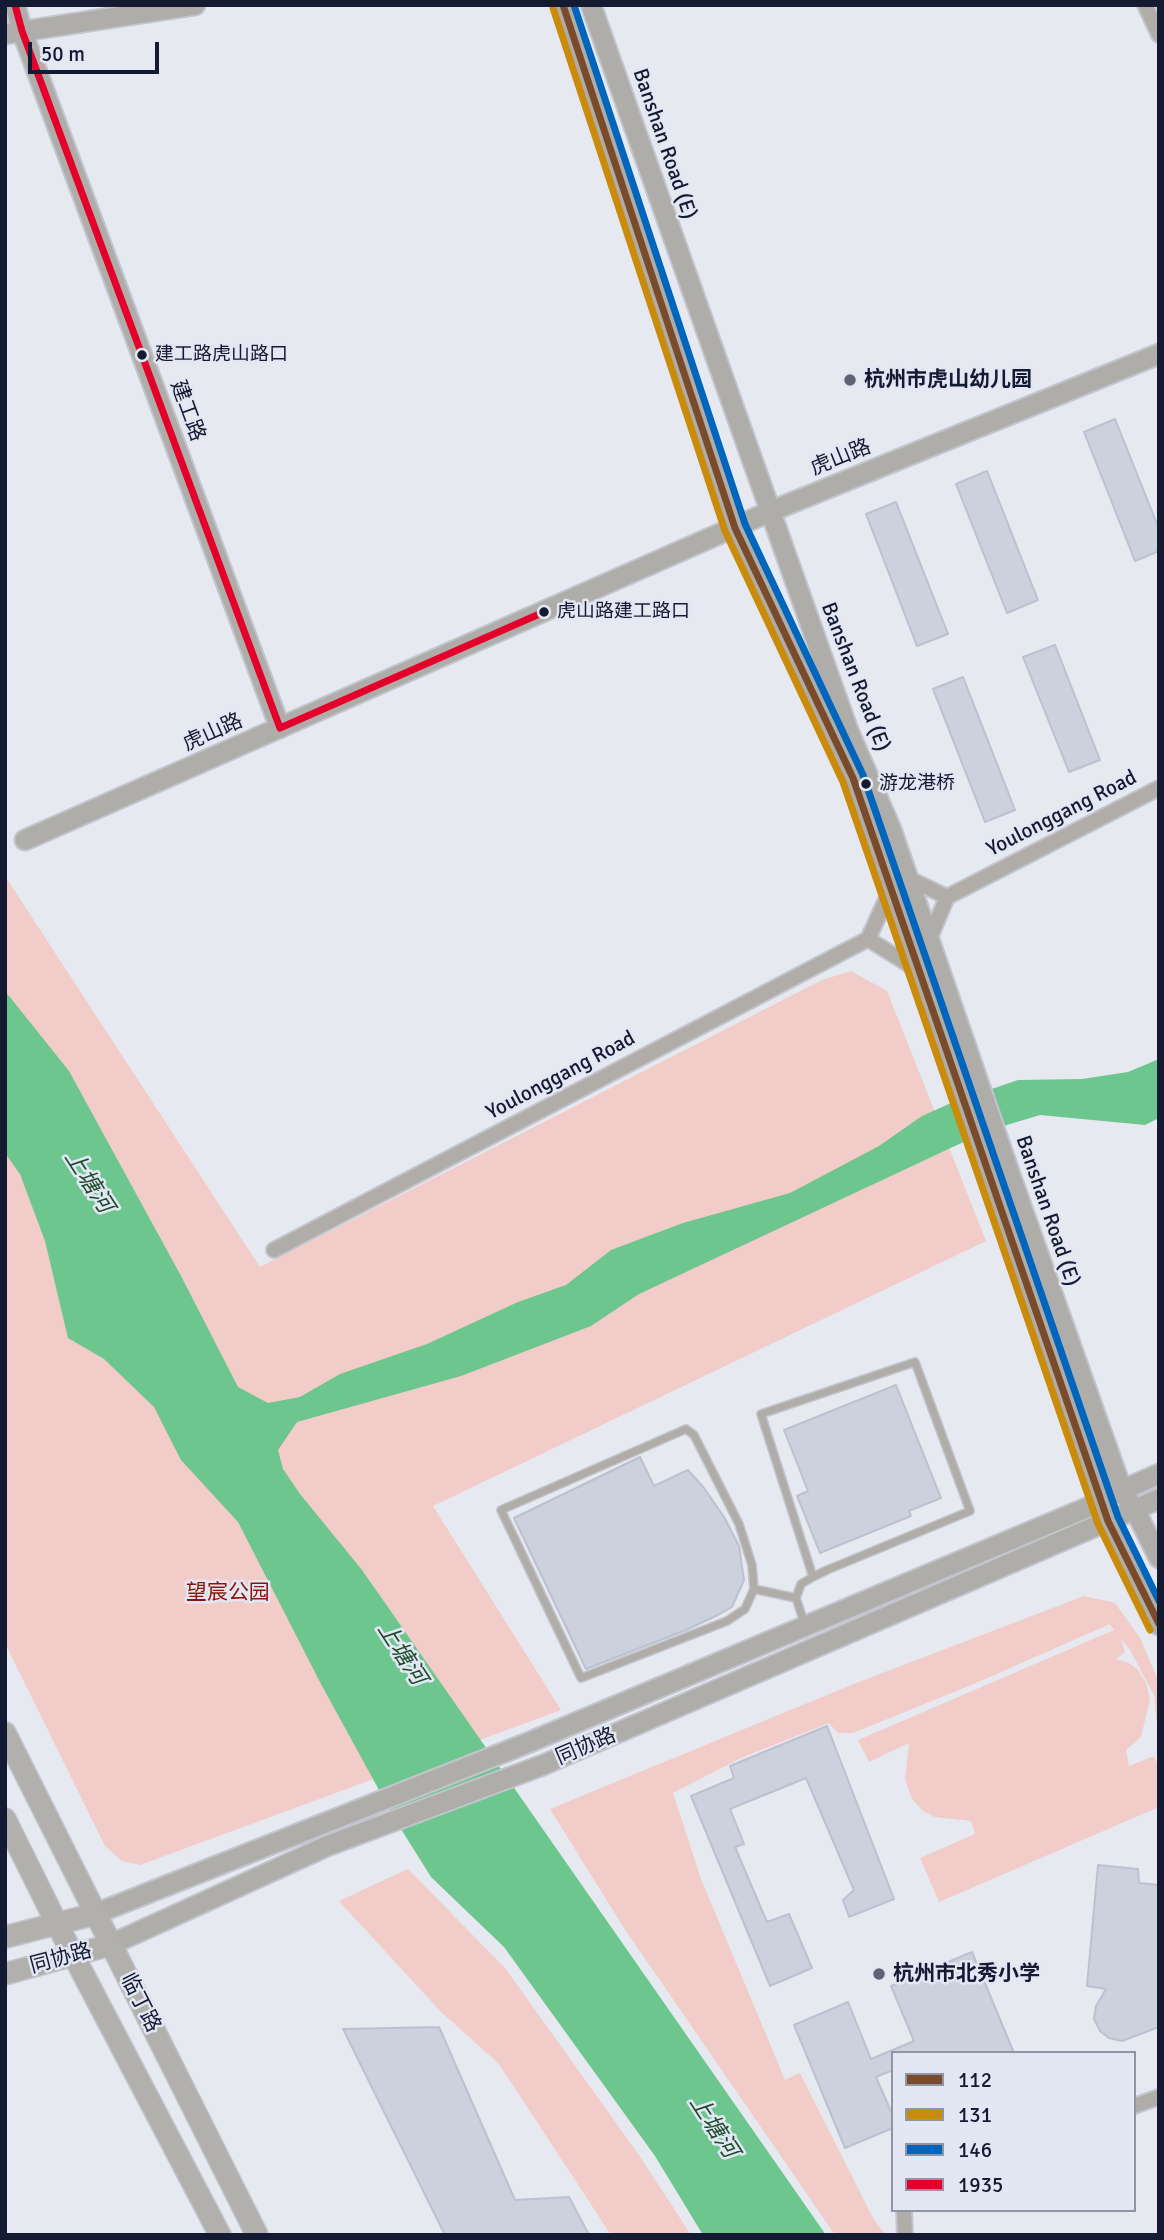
<!DOCTYPE html>
<meta charset="utf-8">
<style>
body{margin:0}
#map{position:relative;width:1164px;height:2240px;overflow:hidden;background:#e7e9f0;font-family:Signika,sans-serif}
canvas{display:block}
.frame{position:absolute;inset:0;border:7px solid #141a31;pointer-events:none}
.legend{position:absolute;left:891px;top:2051px;width:245px;height:161px;box-sizing:border-box;background:#e3e7f4;border:2px solid #9095a6;margin:0;padding:9px 12px;list-style:none;font-size:21px;color:#141a31}
.legend li{display:flex;align-items:center;gap:14px;height:35px}
.legend b{width:35px;border:2px solid #9095a6}
.scale{position:absolute;left:28px;top:42px;width:131px;height:32px;box-sizing:border-box;border:4px solid #141a31;border-top:0;padding-left:9px;font-size:21px;line-height:24px;white-space:nowrap;color:#141a31;-webkit-text-stroke:5px #e3e7f4;paint-order:stroke}
</style>
<div id="map">
<canvas width="1164" height="2240"></canvas>
<div class="frame"></div>
<ul class="legend">
<li><b style="height:9px;background:#7a4b2a"></b>112</li>
<li><b style="height:9px;background:#ca8a0a"></b>131</li>
<li><b style="height:9px;background:#0065bd"></b>146</li>
<li><b style="height:9px;background:#e4002b"></b>1935</li>
</ul>
<div class="scale">50 m</div>
</div>
<script>
const ctx = document.querySelector('canvas').getContext('2d');
ctx.lineJoin = 'round';
function fill(path, color) { ctx.fillStyle = color; ctx.fill(path, 'evenodd'); }
const shape = rows => new Path2D(rows.map(r => 'M' + r).join(''));
function trace(path, color, width, dash) { ctx.strokeStyle = color; ctx.lineWidth = width; ctx.lineCap = dash ? 'butt' : 'round'; ctx.setLineDash(dash || []); ctx.stroke(path); }
function write(font, color, halo, rows, align = 'center') {
  ctx.font = font + ' Signika,"Noto Sans SC",sans-serif'; ctx.lineWidth = 5; ctx.setLineDash([]); ctx.textBaseline = 'middle'; ctx.strokeStyle = halo; ctx.fillStyle = color; for (const [text, x, y, turn = 0] of rows) {
    ctx.save(); ctx.translate(x, y); ctx.rotate((+turn || 0) * Math.PI / 180); ctx.textAlign = isNaN(turn) ? turn : align; if (halo) ctx.strokeText(text, 0, 0); ctx.fillText(text, 0, 0); ctx.restore();
  }
}
fill(shape([
 [5,876,260,1267,822,980,851,971,887,991,986,1241,433,1506,561,1710,140,1865,122,1861,105,1846,5,1643],
 [1084,1596,1115,1603,1140,1638,1159,1682,1159,1749,1154,1695,1130,1650,1121,1639,1125,1652,1116,1659,1129,1663,1138,1670,1146,1683,1150,1699,1141,1737,1126,1750,1129,1766,1154,1756,1159,1768,1159,1807,939,1902,920,1858,975,1834,971,1821,935,1817,923,1811,912,1799,905,1779,909,1743,869,1762,858,1740,1114,1630,1110,1624,976,1683,853,1733,838,1733,829,1723,741,1758,673,1793,701,1879,785,2080,800,2073,874,2220,886,2235,835,2235,624,1928,550,1809,851,1685],
 [408,1869,505,1968,639,2155,691,2235,611,2235,499,2064,442,2013,339,1901]
]), '#f1ccc8');
fill(shape([
 [5,991,69,1071,181,1276,238,1387,268,1403,300,1397,340,1374,427,1344,518,1302,566,1285,611,1250,683,1223,790,1193,879,1146,922,1116,951,1103,1018,1080,1082,1079,1128,1072,1159,1059,1159,1118,1145,1125,1040,1115,987,1131,639,1294,591,1326,461,1376,297,1422,278,1450,283,1469,300,1494,362,1570,826,2235,703,2235,655,2156,504,1947,431,1877,396,1821,321,1684,238,1522,181,1460,154,1407,104,1359,68,1338,45,1241,20,1174,5,1153]
]), '#6cc68d');
const building = shape([
 [1115,419,1159,529,1159,551,1135,561,1084,432,1115,419],
 [987,471,1038,600,1007,613,956,484,987,471],
 [896,502,948,634,917,646,866,514,896,502],
 [1055,645,1100,760,1069,772,1023,657,1055,645],
 [963,677,1015,810,985,822,933,689,963,677],
 [896,1385,941,1498,909,1511,911,1516,820,1553,797,1496,808,1491,784,1430,896,1385],
 [640,1457,654,1486,688,1470,704,1488,724,1517,739,1546,744,1580,732,1607,718,1615,686,1630,586,1669,514,1518,640,1457],
 [827,1726,894,1899,849,1917,843,1900,854,1890,806,1778,730,1809,744,1844,735,1847,767,1922,789,1914,812,1968,770,1986,691,1796,734,1778,730,1766,827,1726],
 [1098,1865,1138,1869,1139,1883,1159,1885,1159,2027,1122,2041,1109,2038,1100,2031,1094,2019,1096,2006,1106,1989,1087,1986,1098,1865],
 [972,1952,1014,2053,893,2053,893,2070,876,2077,893,2116,893,2128,845,2148,794,2025,848,2002,871,2059,914,2041,891,1986,972,1952],
 [439,2027,515,2200,569,2197,589,2235,445,2235,343,2029,439,2027]
]);
fill(building, '#cdd0dd');
trace(building, '#bcc1cf', 2);
const lane = shape([
 [754,1589,752,1565,739,1524,694,1435,686,1429,501,1510,581,1678,727,1621,745,1609,754,1589,796,1598],
 [805,1625,796,1598,801,1584,813,1577,827,1570,970,1511,915,1362,761,1414,813,1577]
]);
const street = shape([
 [1145,5,1159,35],
 [908,878,947,897],
 [868,939,919,971],
 [929,940,947,897,1159,788],
 [274,1250,868,939,891,889],
 [1134,2106,1159,2097],
 [904,2210,905,2235]
]);
const secondary = shape([
 [15,5,22,31,280,728],
 [563,5,735,528,853,778,1108,1521,1159,1625],
 [591,5,848,730,891,829,1012,1180,1122,1490,1135,1510,1159,1558],
 [5,34,195,5],
 [25,840,769,512,1159,354],
 [95,1914,530,1742,1103,1501,1122,1490,1159,1474],
 [110,1945,327,1846,543,1765,1159,1499]
]);
const primary = shape([
 [5,1733,257,2235],
 [5,1819,57,1924,220,2235],
 [5,1937,95,1914],
 [5,1974,110,1945]
]);
trace(lane, '#c2c5cd', 10);
trace(street, '#c2c5cd', 18);
trace(secondary, '#c2c5cd', 23);
trace(primary, '#c2c5cd', 24);
trace(lane, '#b0ada9', 7);
trace(street, '#b0ada9', 14);
trace(secondary, '#afada9', 19);
trace(primary, '#b1b0ac', 21);
trace(shape([
 [563,5,735,528,853,778,1108,1521,1159,1624]
]), '#7a4b2a', 7);
trace(shape([
 [553,8,725,531,843,782,1098,1524,1150,1630]
]), '#ca8a0a', 7);
trace(shape([
 [574,5,745,524,863,775,1118,1517,1159,1601]
]), '#0065bd', 7);
trace(shape([
 [15,5,22,31,280,728],
 [280,728,544,612]
]), '#e4002b', 7);
for (const [x, y, r, color] of [
 [142,355,6,"#141a31"],
 [850,380,7,"#5e6274"],
 [544,612,6,"#141a31"],
 [866,784,6,"#141a31"],
 [879,1974,7,"#5e6274"]
]) { const dot = new Path2D(); dot.arc(x, y, r, 0, 2 * Math.PI); ctx.fillStyle = color; ctx.fill(dot); trace(dot, '#e3e7f4', 2.5); }
write('19px', '#141a31', '#e3e7f4', [
 ["建工路虎山路口",155,355],
 ["虎山路建工路口",557,612],
 ["游龙港桥",879,784]
], 'left');
write('21px', '#141a31', '#e3e7f4', [
 ["Banshan Road (E)",664,144,71],
 ["建工路",187,411,70],
 ["虎山路",841,458,-22],
 ["Banshan Road (E)",855,677,69],
 ["虎山路",213,733,-24],
 ["Youlonggang Road",1062,814,-27],
 ["Youlonggang Road",561,1076,-28],
 ["Banshan Road (E)",1047,1211,71],
 ["同协路",586,1747,-23],
 ["同协路",61,1959,-15],
 ["临丁路",140,2003,63]
]);
write('bold 21px', '#141a31', '#e3e7f4', [
 ["杭州市虎山幼儿园",864,380],
 ["杭州市北秀小学",893,1974]
], 'left');
write('21px', '#8d1507', '#e3e7f4', [
 ["望宸公园",228,1593]
]);
write('italic 23px', '#1c4c2a', '#e3e7f4', [
 ["上塘河",88,1182,57],
 ["上塘河",401,1654,57],
 ["上塘河",713,2127,57]
]);
</script>
